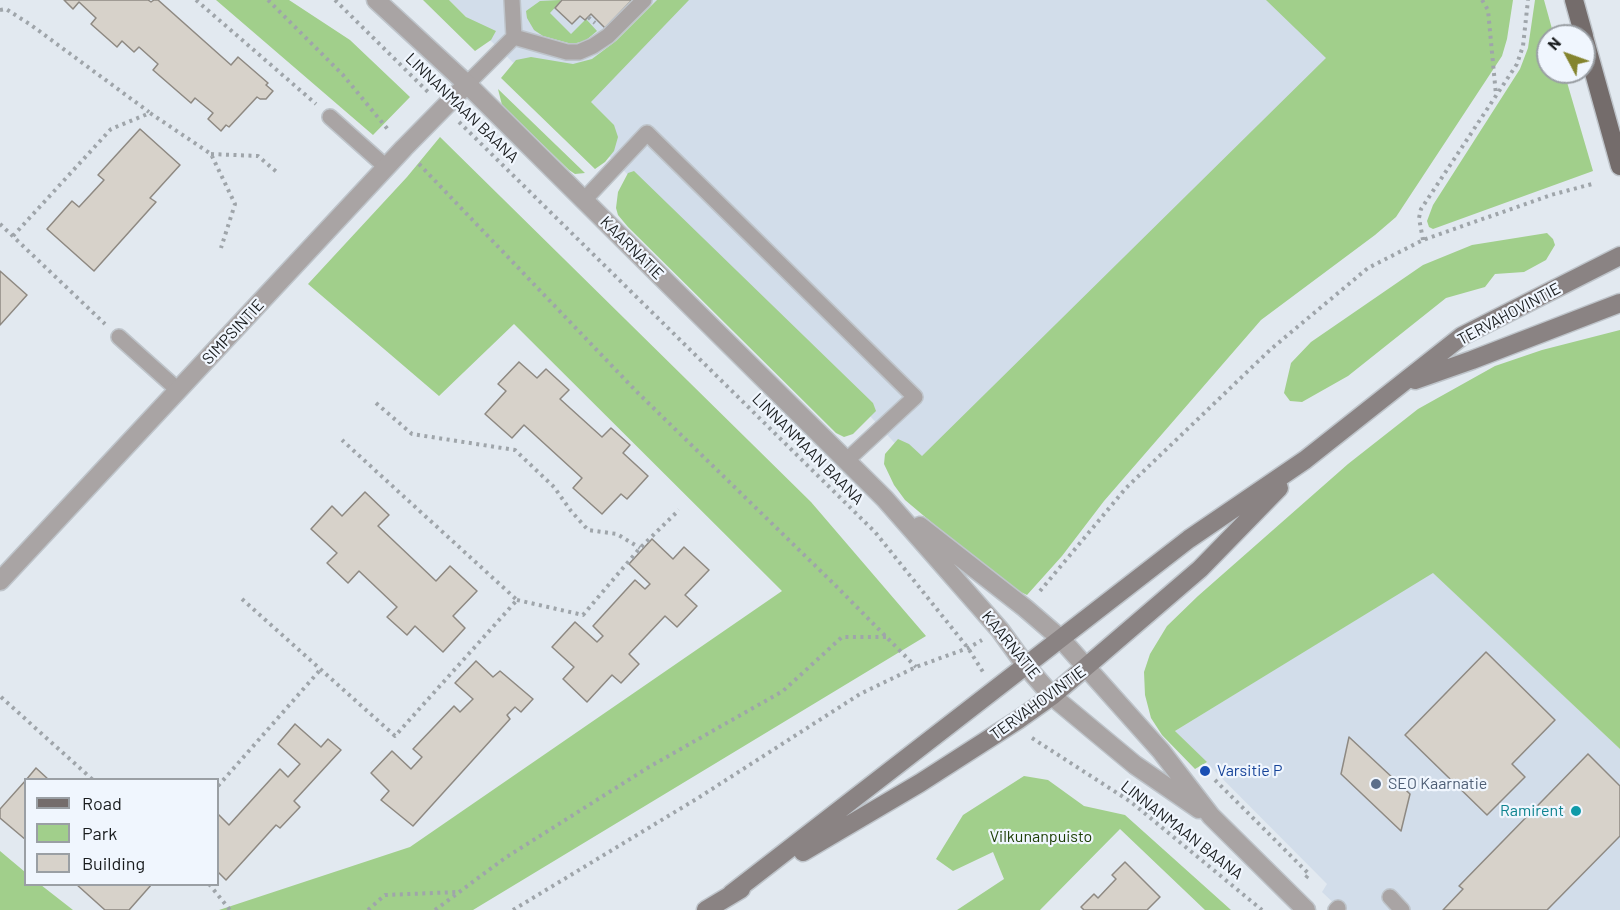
<!DOCTYPE html>
<style>
body{margin:0}
#map{position:relative;width:1620px;height:910px;overflow:hidden;background:#e2e9f0;font-family:Barlow,sans-serif}
canvas{display:block}
.legend{position:absolute;left:24px;top:778px;width:195px;height:108px;box-sizing:border-box;background:#f0f6fe;border:2px solid #9a9fa4;margin:0;padding:8px 10px;list-style:none;font-size:18px;color:#191c1e}
.legend li{display:flex;align-items:center;gap:12px;height:30px}
.legend b{width:30px;border:2px solid #9a9fa4}
.north{position:absolute;left:1536px;top:24px;width:60px;height:60px;box-sizing:border-box;background:#f0f6fe;border:2px solid #9a9fa4;border-radius:50%;rotate:311deg;font-size:16px;font-weight:700;line-height:24px;text-align:center;color:#191c1e}
.north::after{content:'';display:block;margin:auto;width:21px;height:27px;background:#84842e;clip-path:polygon(50% 0,100% 100%,50% 72%,0 100%)}
</style>
<div id="map">
<canvas width="1620" height="910"></canvas>
<ul class="legend">
<li><b style="height:8px;background:#746c6b"></b>Road</li>
<li><b style="height:16px;background:#a1cf8b"></b>Park</li>
<li><b style="height:16px;background:#d7d2ca"></b>Building</li>
</ul>
<div class="north">N</div>
</div>
<script>
const ctx = document.querySelector('canvas').getContext('2d');
ctx.lineJoin = 'round';
function fill(path, color) { ctx.fillStyle = color; ctx.fill(path, 'evenodd'); }
const shape = rows => new Path2D(rows.map(r => 'M' + r).join(''));
function trace(path, color, width, dash) { ctx.strokeStyle = color; ctx.lineWidth = width; ctx.lineCap = dash ? 'butt' : 'round'; ctx.setLineDash(dash || []); ctx.stroke(path); }
function write(font, color, halo, rows, align = 'center') {
  ctx.font = font + ' Barlow,sans-serif'; ctx.lineWidth = 4.5; ctx.setLineDash([]); ctx.textBaseline = 'middle'; ctx.strokeStyle = halo; ctx.fillStyle = color; for (const [text, x, y, turn = 0] of rows) {
    ctx.save(); ctx.translate(x, y); ctx.rotate((+turn || 0) * Math.PI / 180); ctx.textAlign = isNaN(turn) ? turn : align; if (halo) ctx.strokeText(text, 0, 0); ctx.fillText(text, 0, 0); ctx.restore();
  }
}
fill(shape([
 [449,0,1282,0,1345,62,930,482,831,373],
 [1433,572,1620,749,1620,910,1341,910,1322,892,1327,884,1175,731]
]), '#d2ddea');
fill(shape([
 [216,0,289,0,350,40,410,97,373,135],
 [423,0,449,0,466,17,496,31,491,40,475,51],
 [560,0,561,1,550,13,571,34,586,19,597,31,585,41,572,44,543,36,534,30,527,18,526,11,540,1],
 [657,0,689,0,591,102,614,125,618,137,614,151,605,162,595,169,501,78,516,60,531,57,573,64,592,59,616,41],
 [1266,0,1513,0,1507,39,1502,56,1396,217,1375,235,1261,320,1104,501,1062,556,1027,595,1006,585,905,500,894,485,884,464,885,454,898,439,909,444,922,456,1326,58],
 [1535,0,1544,0,1554,36,1548,36,1548,72,1564,72,1593,171,1433,229,1429,227,1427,221,1433,205,1520,69,1528,48],
 [498,89,585,173,575,174,569,170,502,105],
 [440,137,811,502,926,636,473,910,219,910,410,847,782,591,514,324,439,396,308,284,407,177],
 [634,171,873,403,876,411,853,434,844,437,836,433,628,227,618,215,616,208,618,192,628,173],
 [1547,233,1553,239,1555,245,1546,260,1524,272,1495,274,1485,287,1446,298,1348,376,1302,402,1290,401,1284,393,1291,363,1311,342,1423,265,1472,245],
 [1620,330,1620,749,1433,573,1175,731,1207,762,1195,769,1162,735,1151,718,1145,695,1144,672,1150,654,1167,626,1198,596,1348,464,1418,409,1495,366,1542,350],
 [1024,776,1048,780,1084,806,1125,815,1231,910,1205,910,1120,829,1040,910,957,910,1004,879,993,852,953,871,936,859,963,815],
 [0,851,25,872,26,884,41,885,73,910,0,910]
]), '#a1cf8b');
const building = shape([
 [64,0,148,0,151,2,154,0,158,0,231,65,238,57,268,83,266,85,273,91,266,99,260,99,257,97,229,127,226,125,221,131,208,119,213,113,195,98,191,103,153,70,158,64,139,47,134,52,122,41,117,47,91,24,96,18,79,2,73,9,64,0],
 [562,0,632,0,605,28,591,14,585,20,580,16,572,24,555,8,562,0],
 [140,129,180,165,150,198,156,202,94,271,47,229,72,201,79,207,104,180,98,175,140,129],
 [0,271,27,295,0,325,0,271],
 [519,362,537,378,546,369,569,390,560,399,602,437,611,428,630,445,623,453,648,476,627,499,621,494,602,514,573,488,582,478,524,425,512,438,485,414,506,391,498,384,519,362],
 [365,492,389,515,378,526,436,581,450,566,477,591,453,616,465,628,443,652,415,626,407,635,387,617,397,607,359,571,348,583,327,563,337,553,311,529,332,506,342,516,365,492],
 [652,539,673,559,684,547,709,570,685,595,697,606,677,627,665,616,629,654,639,664,621,683,612,675,587,702,563,679,574,667,552,647,575,622,597,642,603,636,593,626,635,580,645,589,650,584,629,564,652,539],
 [1486,652,1555,720,1512,764,1525,777,1487,815,1405,735,1486,652],
 [476,661,493,677,500,671,533,699,521,712,515,707,507,715,510,719,413,826,381,800,389,791,371,773,392,751,411,769,422,757,413,749,454,706,460,712,473,699,455,683,476,661],
 [295,724,321,747,328,739,341,750,294,801,300,807,280,828,276,825,226,880,218,872,218,814,229,825,280,769,288,777,300,764,278,744,295,724],
 [1349,737,1410,794,1401,831,1341,774,1349,737],
 [1588,754,1620,786,1620,836,1547,910,1443,910,1463,889,1459,886,1588,754],
 [36,768,49,780,26,780,36,768],
 [26,780,26,840,0,818,0,809,26,780],
 [1125,862,1160,897,1147,910,1084,910,1081,907,1094,894,1098,898,1116,879,1112,875,1125,862],
 [76,884,152,884,129,910,105,910,76,884]
]);
fill(building, '#d7d2ca');
trace(building, '#8e8982', 1.5);
const service = shape([
 [512,0,514,37],
 [467,84,514,37,567,52,579,52,593,46,608,36,644,0],
 [330,117,386,167],
 [584,200,647,133,915,397,847,460],
 [119,337,178,390],
 [1390,897,1402,910],
 [1336,910,1338,908]
]);
const minor = shape([
 [376,0,467,84,885,499,1000,630,1026,666,1052,696],
 [920,526,1025,608,1061,639],
 [0,581,404,148,467,84]
]);
const tertiary = shape([
 [1061,639,1161,751,1211,816,1306,910],
 [1052,696,1135,765,1199,809]
]);
const secondary = shape([
 [1415,380,1472,360,1620,303],
 [803,852,920,783,1018,720,1052,696,1200,569,1279,488],
 [731,894,1189,539,1305,460,1462,336,1620,256],
 [706,910,741,889]
]);
const primary = shape([
 [1574,0,1584,36],
 [1584,37,1620,166]
]);
trace(service, '#bec4ca', 18);
trace(minor, '#bec4ca', 21);
trace(tertiary, '#bec4ca', 21);
trace(secondary, '#bec4ca', 21);
trace(primary, '#bec4ca', 21);
trace(shape([
 [196,0,316,104],
 [268,0,343,75,390,132],
 [335,0,428,92],
 [1482,0,1488,10,1496,95],
 [0,10,6,9,31,25,149,112],
 [588,17,595,23],
 [459,122,875,532,968,648,983,672],
 [211,154,258,156,279,174],
 [419,164,636,391,835,585,916,667],
 [0,224,105,324],
 [13,236,111,129,150,113,211,154,235,204,221,248],
 [1423,240,1419,218,1421,209,1517,64,1523,46,1528,0],
 [376,403,412,434,515,450,554,487,571,511,588,530,617,534,640,548],
 [1040,591,1126,488,1271,349,1368,268,1423,240,1551,195,1592,184],
 [242,599,395,736,517,600,342,440],
 [517,600,583,615,640,548,679,510],
 [1,697,93,780],
 [1032,738,1131,802,1262,910],
 [1215,780,1309,874,1305,879],
 [218,786,321,669],
 [209,884,230,910],
 [368,910,385,895,458,892],
 [435,910,505,858,649,767,783,691,842,637,886,637],
 [513,910,698,798,860,694,916,667,968,648,982,640]
]), '#9fa5aa', 4, [3, 4.5]);
trace(service, '#a9a4a4', 15);
trace(minor, '#a9a4a4', 18);
trace(tertiary, '#a9a4a4', 18);
trace(secondary, '#8a8383', 18);
trace(primary, '#746c6b', 18);
for (const [x, y, r, color] of [
 [1205,771,6,"#1a4fb4"],
 [1376,784,6,"#5c6f8a"],
 [1576,811,6,"#0f9aa8"]
]) { const dot = new Path2D(); dot.arc(x, y, r, 0, 2 * Math.PI); ctx.fillStyle = color; ctx.fill(dot); trace(dot, '#f0f6fe', 2); }
write('16px', '#191c1e', '#f0f6fe', [
 ["LINNANMAAN BAANA",462,108,44],
 ["KAARNATIE",632,248,45],
 ["TERVAHOVINTIE",1509,314,-28],
 ["SIMPSINTIE",233,332,-47],
 ["LINNANMAAN BAANA",808,449,45],
 ["KAARNATIE",1011,645,51],
 ["TERVAHOVINTIE",1038,703,-36],
 ["LINNANMAAN BAANA",1182,830,38]
]);
write('16px', '#164399', '#f0f6fe', [
 ["Varsitie P",1217,771]
], 'left');
write('16px', '#4e5e75', '#f0f6fe', [
 ["SEO Kaarnatie",1388,784]
], 'left');
write('16px', '#0d838f', '#f0f6fe', [
 ["Ramirent",1564,811]
], 'right');
write('16px', '#1b3d03', '#f0f6fe', [
 ["Vilkunanpuisto",1041,837]
]);
</script>
